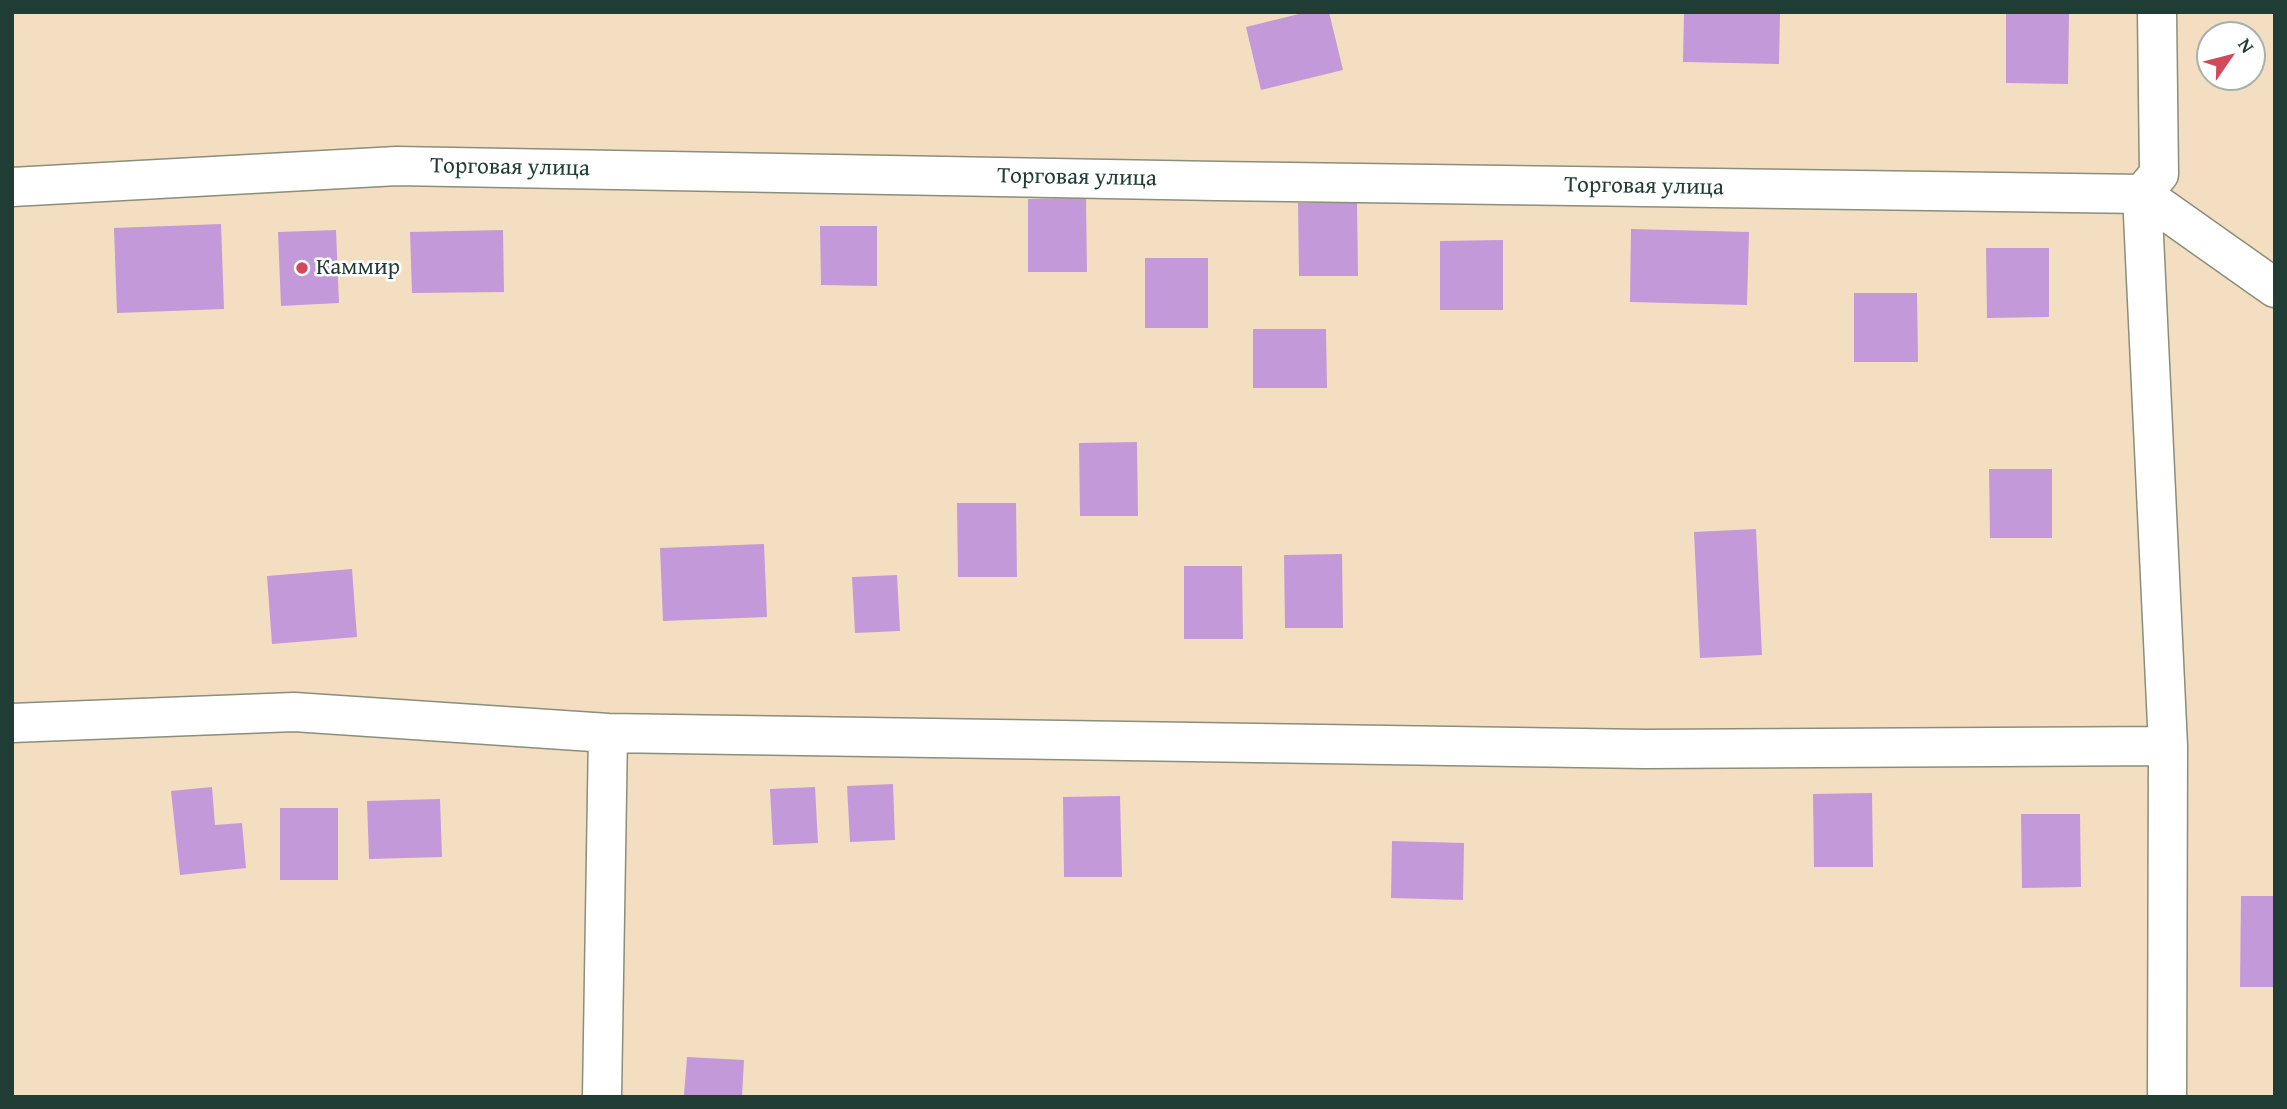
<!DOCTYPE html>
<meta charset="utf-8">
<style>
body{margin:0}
#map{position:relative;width:2287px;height:1109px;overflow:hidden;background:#f4dec1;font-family:"Gentium Book Plus",serif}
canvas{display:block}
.frame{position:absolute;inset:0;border:14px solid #1f3d34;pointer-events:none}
.north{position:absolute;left:2196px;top:21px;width:70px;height:70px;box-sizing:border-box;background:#fff;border:2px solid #a5b1ae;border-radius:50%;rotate:55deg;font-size:19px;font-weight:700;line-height:28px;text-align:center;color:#1f3d34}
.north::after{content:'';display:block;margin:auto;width:24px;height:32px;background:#d1495b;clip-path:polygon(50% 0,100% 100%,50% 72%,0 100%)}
</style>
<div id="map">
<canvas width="2287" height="1109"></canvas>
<div class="frame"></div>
<div class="north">N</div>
</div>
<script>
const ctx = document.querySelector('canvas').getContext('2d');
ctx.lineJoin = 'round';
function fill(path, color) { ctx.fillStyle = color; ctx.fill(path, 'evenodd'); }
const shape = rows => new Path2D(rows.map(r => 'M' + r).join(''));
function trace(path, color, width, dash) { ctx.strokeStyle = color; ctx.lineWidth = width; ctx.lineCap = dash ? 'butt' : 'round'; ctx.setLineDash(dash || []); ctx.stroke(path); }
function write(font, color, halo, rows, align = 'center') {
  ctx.font = font + ' "Gentium Book Plus",serif'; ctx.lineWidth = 5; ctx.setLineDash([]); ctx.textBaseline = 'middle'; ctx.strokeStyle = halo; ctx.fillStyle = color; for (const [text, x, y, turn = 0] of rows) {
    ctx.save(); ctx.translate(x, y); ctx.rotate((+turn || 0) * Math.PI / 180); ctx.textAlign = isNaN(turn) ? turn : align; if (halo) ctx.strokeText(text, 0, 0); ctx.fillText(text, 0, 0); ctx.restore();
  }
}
fill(shape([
 [1307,12,1329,12,1343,70,1261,90,1246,27],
 [1684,12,1780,12,1779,64,1683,62],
 [2006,12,2069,12,2068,84,2006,83],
 [1086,198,1087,272,1028,272,1028,199],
 [1357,202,1358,276,1299,276,1298,203],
 [221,224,224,309,117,313,114,228],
 [820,226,877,226,877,286,821,285],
 [1631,229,1749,232,1747,305,1630,302],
 [336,230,339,303,281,306,278,232],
 [503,230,504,292,412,293,410,232],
 [1503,240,1503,310,1440,310,1440,241],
 [1986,248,2049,248,2049,317,1987,318],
 [1145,258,1208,258,1208,328,1145,328],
 [1854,293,1917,293,1918,362,1854,362],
 [1253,329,1326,329,1327,388,1253,388],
 [1137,442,1138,516,1080,516,1079,443],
 [1989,469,2052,469,2052,538,1990,538],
 [957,503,1016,503,1017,577,958,577],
 [1756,529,1762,655,1700,658,1694,532],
 [764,544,767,617,663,621,660,548],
 [1342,554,1343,628,1285,628,1284,555],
 [1184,566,1242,566,1243,639,1184,639],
 [352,569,357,637,272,644,267,576],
 [897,575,900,631,855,633,852,577],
 [893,784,895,840,850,842,847,786],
 [212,787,215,825,242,823,246,868,180,875,171,791],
 [815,787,818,843,773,845,770,789],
 [1872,793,1873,867,1814,867,1813,794],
 [1120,796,1122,877,1064,877,1063,797],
 [440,799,442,857,369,859,367,801],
 [280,808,338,808,338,880,280,880],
 [2021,814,2080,814,2081,887,2022,888],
 [1392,841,1464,843,1463,900,1391,898],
 [2241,896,2275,896,2275,987,2240,987],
 [687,1057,744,1060,742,1097,684,1095]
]), '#c399d9');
const minor = shape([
 [12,187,397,166,1217,181,2142,194],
 [2142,194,2159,174,2157,12],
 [2142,194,2275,288],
 [12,723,294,712,608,733,1645,749,2168,746,2142,194],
 [602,1097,608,733],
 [2167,1097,2168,746]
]);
trace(minor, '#8a8e7a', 41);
trace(minor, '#fff', 38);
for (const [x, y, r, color] of [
 [302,268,7,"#d1495b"]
]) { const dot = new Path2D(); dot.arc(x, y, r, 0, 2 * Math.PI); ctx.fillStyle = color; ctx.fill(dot); trace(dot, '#fff', 2.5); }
write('23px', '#1f3d34', '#fff', [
 ["Торговая улица",510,168,1],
 ["Торговая улица",1077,178,1],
 ["Торговая улица",1644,187,1]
]);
write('23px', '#1f3d34', '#fff', [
 ["Каммир",316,268]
], 'left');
</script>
